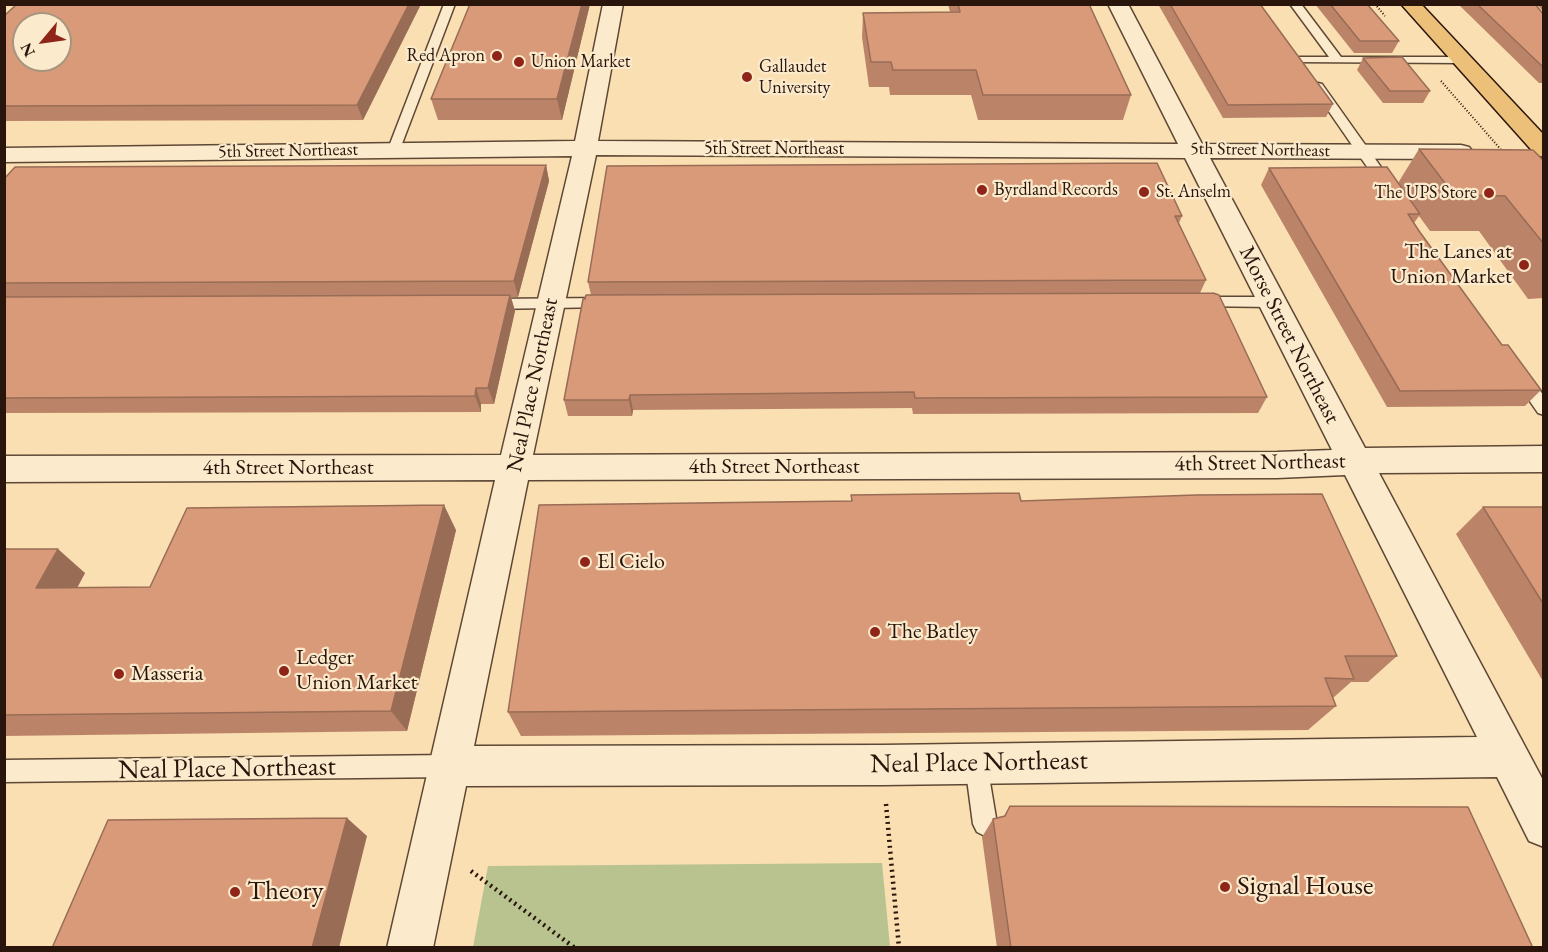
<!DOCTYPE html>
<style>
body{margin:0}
#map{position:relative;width:1548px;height:952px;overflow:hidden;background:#f9dfb1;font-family:"EB Garamond",serif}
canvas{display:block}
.frame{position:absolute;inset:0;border:6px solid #2a150c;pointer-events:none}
.north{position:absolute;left:12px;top:12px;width:60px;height:60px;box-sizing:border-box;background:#fbeacc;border:2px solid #a7957f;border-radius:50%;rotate:241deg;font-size:16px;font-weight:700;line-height:24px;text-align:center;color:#2a150c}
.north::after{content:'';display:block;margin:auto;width:21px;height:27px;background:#8f2418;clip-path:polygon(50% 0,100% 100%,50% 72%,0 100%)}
</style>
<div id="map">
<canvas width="1548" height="952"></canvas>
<div class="frame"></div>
<div class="north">N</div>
</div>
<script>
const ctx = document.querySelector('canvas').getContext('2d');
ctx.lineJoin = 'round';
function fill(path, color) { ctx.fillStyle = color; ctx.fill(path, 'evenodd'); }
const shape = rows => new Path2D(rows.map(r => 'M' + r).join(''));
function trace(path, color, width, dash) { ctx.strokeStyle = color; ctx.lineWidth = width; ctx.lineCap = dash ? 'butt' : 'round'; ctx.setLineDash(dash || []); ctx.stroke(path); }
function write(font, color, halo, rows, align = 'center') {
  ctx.font = font + ' "EB Garamond",serif'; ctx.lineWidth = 4.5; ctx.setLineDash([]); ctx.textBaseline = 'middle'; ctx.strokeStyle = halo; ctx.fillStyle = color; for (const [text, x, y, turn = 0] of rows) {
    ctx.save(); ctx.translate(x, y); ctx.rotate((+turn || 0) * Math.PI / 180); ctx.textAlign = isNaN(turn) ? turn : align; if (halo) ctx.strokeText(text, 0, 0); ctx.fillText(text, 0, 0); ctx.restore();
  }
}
fill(shape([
 [882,863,890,947,473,947,488,866]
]), '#b8c390');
const lane = shape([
 [444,4,455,4,400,149,399,152,389,152,388,149,444,4],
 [1290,4,1301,4,1341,57,1462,57,1468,60,1462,63,1296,62,1296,58,1300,57,1329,57,1290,4],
 [1318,83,1322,84,1393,184,1395,187,1393,190,1383,190,1312,87,1318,83],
 [1199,297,1272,297,1280,302,1272,307,1194,306,1191,302,1194,298,1199,297],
 [604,298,609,299,612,303,609,307,491,309,483,304,491,299,604,298],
 [1521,371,1527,373,1544,396,1544,415,1538,413,1513,377,1515,373,1521,371],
 [976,753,984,756,987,764,997,824,993,832,985,836,977,832,973,824,965,764,968,756,976,753],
 [450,755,458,758,461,766,458,774,450,777,4,782,4,760,450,755]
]);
const street = shape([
 [603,4,623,4,598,141,1178,144,1108,4,1128,4,1202,144,1461,145,1469,147,1473,152,1469,157,1461,159,1210,158,1365,448,1544,446,1544,472,1379,473,1544,782,1544,847,1529,841,1497,777,883,785,466,786,433,948,387,948,495,480,4,482,4,456,501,455,572,156,4,162,4,148,575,141,603,4],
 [596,155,1185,158,1332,450,1277,452,533,455,596,155],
 [1345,475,1477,737,883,745,474,746,528,480,1277,478,1345,475]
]);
const primary = shape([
 [1401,4,1421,4,1544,135,1544,157,1536,155,1401,4]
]);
trace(lane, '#5e4835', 3);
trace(street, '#5e4835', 3);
trace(primary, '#2a150c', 3);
trace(shape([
 [1375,4,1385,16],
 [1441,81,1503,152]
]), '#2a150c', 2, [1, 2]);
trace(shape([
 [886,804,899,948],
 [471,871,575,948]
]), '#2a150c', 4.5, [2, 4]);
fill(lane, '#fbeacc');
fill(street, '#fbeacc');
fill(primary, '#ecc078');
fill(shape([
 [17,4,421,4,363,120,4,121,4,16],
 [470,4,590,4,562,120,438,120,431,99],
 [948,4,1089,4,1131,95,1123,120,978,120,971,95,890,95,889,87,869,87,862,37,863,13,950,12],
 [1158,4,1260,4,1333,104,1326,117,1223,118],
 [1315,4,1367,4,1399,41,1392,53,1354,53],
 [1458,4,1535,4,1544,15,1544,83,1539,83],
 [1537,4,1544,4,1544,13],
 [1363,58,1430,91,1423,103,1383,103,1357,70],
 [1419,149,1544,161,1544,298,1528,299,1479,231,1430,231,1419,216,1414,223,1502,345,1541,390,1525,406,1387,407,1261,185,1269,168,1398,183],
 [546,165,549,181,518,297,511,297,515,311,494,404,481,404,481,412,4,413,4,179],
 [607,166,1182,216,1179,223,1206,280,1200,293,1267,397,1258,413,913,414,912,408,633,410,632,416,568,416,564,400,585,299,591,295,588,282],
 [851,495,1021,501,1397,656,1368,682,1351,682,1333,698,1336,706,1308,730,521,736,508,712,851,501],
 [1483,507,1544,507,1544,683,1456,534],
 [456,530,407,731,4,736,4,549,85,573,77,587,150,587],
 [1010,806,1533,948,997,948,982,837,993,819,1004,816]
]), '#bb8469');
fill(shape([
 [409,4,421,4,363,120,357,105],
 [582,4,590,4,562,120,557,99],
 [546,165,549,181,518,297,514,281],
 [510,295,515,311,494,404,488,388],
 [476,388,481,404,481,412,475,396],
 [630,395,633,410,632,416,629,400],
 [444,505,456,530,407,731,391,711],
 [58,549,85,573,65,611,36,588],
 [347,818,367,836,339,948,312,948]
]), '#986c55');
const building = shape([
 [17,4,409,4,357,105,4,106,4,16,17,4],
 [24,24,60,24,60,60,24,60,24,24],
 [470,4,582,4,557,99,431,99,470,4],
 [958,4,1089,4,1131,95,983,95,976,70,893,70,891,62,871,62,863,13,960,12,958,4],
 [1170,4,1260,4,1333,104,1228,105,1170,4],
 [1330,4,1367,4,1399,41,1360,41,1330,4],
 [1477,4,1535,4,1544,15,1544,68,1477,4],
 [1402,57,1430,91,1390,91,1363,58,1402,57],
 [1419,149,1533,150,1544,161,1544,244,1505,196,1454,195,1419,149],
 [1157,163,1182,216,1175,216,1206,280,588,282,607,166,1157,163],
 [546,165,514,281,4,283,4,179,15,167,546,165],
 [1387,167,1420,214,1408,214,1419,231,1502,345,1508,345,1541,390,1400,391,1269,168,1387,167],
 [1213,293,1219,295,1267,397,915,398,914,392,630,395,629,400,564,400,583,299,585,299,586,295,1213,293],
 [510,295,488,388,476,388,475,396,4,398,4,297,510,295],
 [1019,493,1021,501,1196,495,1322,494,1397,656,1345,656,1354,679,1325,678,1336,706,508,712,539,505,852,501,851,495,1019,493],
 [444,505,391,711,4,715,4,549,58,549,36,588,150,587,187,508,444,505],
 [1483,507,1544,507,1544,605,1483,507],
 [1010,806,1468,807,1533,948,1011,948,993,819,1005,816,1010,806],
 [347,818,312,948,52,948,108,820,347,818]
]);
fill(building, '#d99a7a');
trace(building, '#986c55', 1.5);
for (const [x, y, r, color] of [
 [497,56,6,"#8f2418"],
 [519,62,6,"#8f2418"],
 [747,77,6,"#8f2418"],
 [982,190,6,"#8f2418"],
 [1144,192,6,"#8f2418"],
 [1489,193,6,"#8f2418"],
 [1524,265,6,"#8f2418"],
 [585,562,6,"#8f2418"],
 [875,632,6,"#8f2418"],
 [284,671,6,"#8f2418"],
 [119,674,6,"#8f2418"],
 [1225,887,6,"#8f2418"],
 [235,892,6,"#8f2418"]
]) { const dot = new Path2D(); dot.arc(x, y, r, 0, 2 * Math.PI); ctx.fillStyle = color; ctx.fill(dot); trace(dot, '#fbeacc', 2); }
write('18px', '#2a150c', '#fbeacc', [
 ["Red Apron",485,56,"right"],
 ["Union Market",531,62],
 ["Gallaudet",759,67],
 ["University",759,88],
 ["Byrdland Records",994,190],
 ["St. Anselm",1156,192],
 ["The UPS Store",1477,193,"right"]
], 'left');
write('18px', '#2a150c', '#fbeacc', [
 ["5th Street Northeast",774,149],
 ["5th Street Northeast",1260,150,1],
 ["5th Street Northeast",288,151,-1]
]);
write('22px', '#2a150c', '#fbeacc', [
 ["The Lanes at",1512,252,"right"],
 ["Union Market",1512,277,"right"],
 ["El Cielo",597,562],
 ["The Batley",887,632],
 ["Ledger",296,658],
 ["Union Market",296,683],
 ["Masseria",131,674]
], 'left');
write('22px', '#2a150c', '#fbeacc', [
 ["Morse Street Northeast",1289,335,63],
 ["Neal Place Northeast",533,385,-78],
 ["4th Street Northeast",1260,463,-1],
 ["4th Street Northeast",774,467],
 ["4th Street Northeast",288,468]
]);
write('27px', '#2a150c', '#fbeacc', [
 ["Neal Place Northeast",979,763,-1],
 ["Neal Place Northeast",227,769,-1]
]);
write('27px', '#2a150c', '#fbeacc', [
 ["Signal House",1237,887],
 ["Theory",247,892]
], 'left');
</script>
